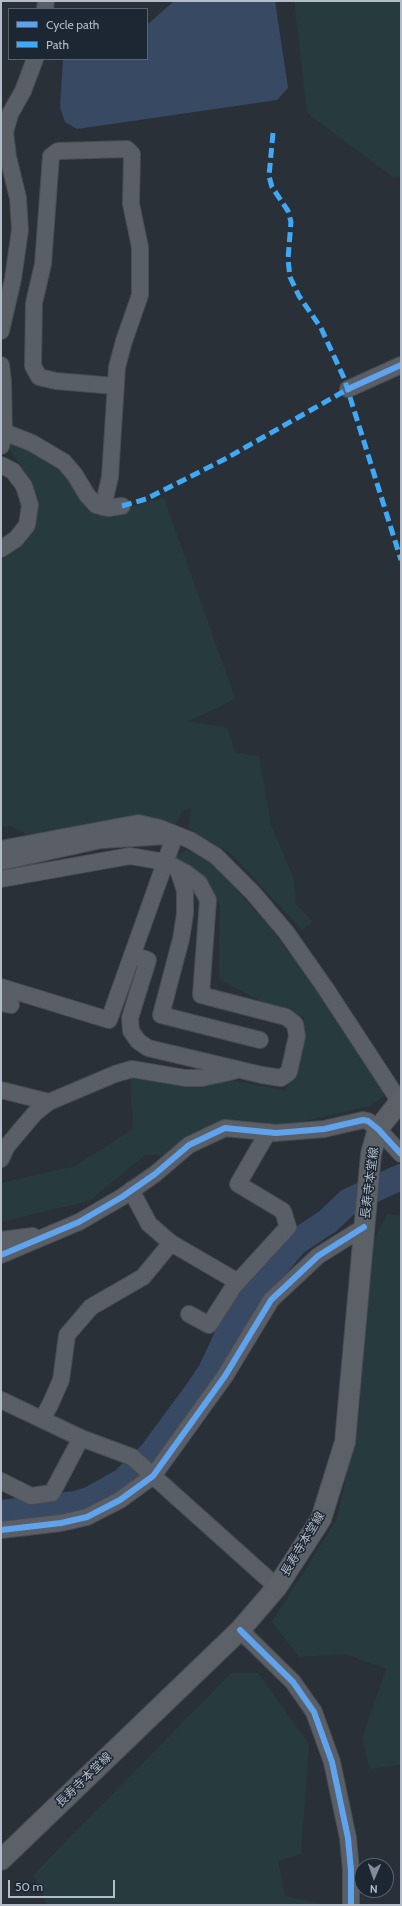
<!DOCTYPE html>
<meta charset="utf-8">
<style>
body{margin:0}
#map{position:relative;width:402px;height:1906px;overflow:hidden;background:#2a3038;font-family:Cabin,sans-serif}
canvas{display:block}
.frame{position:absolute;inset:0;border:2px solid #b4bcc9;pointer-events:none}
.legend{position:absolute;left:8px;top:8px;width:140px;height:52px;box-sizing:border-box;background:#1d2633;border:1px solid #59626f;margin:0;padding:5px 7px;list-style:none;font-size:12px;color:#b4bcc9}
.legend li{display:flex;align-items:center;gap:8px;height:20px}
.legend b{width:20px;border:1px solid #59626f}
.north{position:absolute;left:354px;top:1858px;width:40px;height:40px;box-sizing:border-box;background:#1d2633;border:1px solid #59626f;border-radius:50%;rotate:182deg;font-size:11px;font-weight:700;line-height:16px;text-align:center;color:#b4bcc9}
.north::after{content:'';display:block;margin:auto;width:14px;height:18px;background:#848b96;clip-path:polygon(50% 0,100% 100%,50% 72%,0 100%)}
.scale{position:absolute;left:8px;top:1880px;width:107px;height:18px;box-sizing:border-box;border:2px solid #b4bcc9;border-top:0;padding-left:5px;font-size:12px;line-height:14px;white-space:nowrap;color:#b4bcc9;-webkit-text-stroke:3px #1d2633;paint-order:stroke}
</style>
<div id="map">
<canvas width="402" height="1906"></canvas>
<div class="frame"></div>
<ul class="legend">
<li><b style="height:5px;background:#60a3ed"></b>Cycle path</li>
<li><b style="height:5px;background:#3fa9f5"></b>Path</li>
</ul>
<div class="north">N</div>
<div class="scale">50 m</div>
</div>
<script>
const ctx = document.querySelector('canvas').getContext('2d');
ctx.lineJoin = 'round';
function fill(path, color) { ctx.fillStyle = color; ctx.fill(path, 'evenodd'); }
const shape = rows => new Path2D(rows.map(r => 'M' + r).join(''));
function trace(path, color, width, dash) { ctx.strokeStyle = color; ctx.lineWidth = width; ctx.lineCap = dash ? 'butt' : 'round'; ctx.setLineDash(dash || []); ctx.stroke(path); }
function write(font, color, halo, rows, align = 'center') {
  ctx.font = font + ' Cabin,"Noto Sans JP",sans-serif'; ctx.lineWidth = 3; ctx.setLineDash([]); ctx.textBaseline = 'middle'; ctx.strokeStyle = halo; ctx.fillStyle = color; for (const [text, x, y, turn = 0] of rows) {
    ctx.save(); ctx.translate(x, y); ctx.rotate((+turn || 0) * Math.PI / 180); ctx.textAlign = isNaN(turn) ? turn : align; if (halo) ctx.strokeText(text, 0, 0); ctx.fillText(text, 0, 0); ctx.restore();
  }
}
fill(shape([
 [294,1,401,1,401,176,393,177,307,113],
 [18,443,67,472,107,513,164,498,235,698,220,707,188,721,228,728,235,753,259,756,271,825,294,879,296,904,313,922,302,930,229,852,188,828,191,808,182,811,176,824,137,820,32,837,11,826,1,827,1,561,26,543,36,508,20,464,7,446],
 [186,850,213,864,271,928,390,1092,370,1106,279,1127,219,1121,173,1155,145,1155,89,1201,1,1222,1,1183,75,1166,133,1129,130,1073,225,1079,286,1091,304,1017,264,1003,219,979,220,906,196,875,171,860],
 [387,1214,401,1216,401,1765,370,1769,362,1739,386,1669,346,1654,299,1657,272,1622,337,1519,359,1415,372,1243],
 [231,1673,258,1673,309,1744,301,1854,278,1861,285,1896,326,1905,47,1905,33,1875]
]), '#273a3e');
fill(shape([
 [174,1,275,1,288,88,277,100,77,129,65,122,60,107,63,59,147,59,147,25]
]), '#384963');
trace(shape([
 [1,1513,76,1504,89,1500,123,1481,152,1453,197,1392,211,1371,240,1309,295,1243,328,1221,349,1201,401,1177]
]), '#384963', 26);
const minor = shape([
 [45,9,46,1],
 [1,331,13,279,20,230,18,198,8,157,5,132,10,114,23,91,35,59],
 [1,365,3,382],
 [1,381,3,382,4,432,1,431],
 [348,389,401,365],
 [1,446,4,432,32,443,64,462,75,475,87,495,96,505,108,508,122,506],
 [1,465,13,471,24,486,30,505,27,525,16,539,1,549],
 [103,507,110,477,117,367,124,341,140,295,140,247,131,204,132,154,127,149,58,151,51,156,43,264,34,303,33,366,39,377,56,381,115,386],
 [1,849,138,823,160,828,190,840,216,856,253,893,286,932,326,989,400,1102],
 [1,862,101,840,168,836],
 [178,869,185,891,185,914,181,939,161,1015,260,1040],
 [1,879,130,856,165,862,186,873,199,883,208,900,201,995,286,1017,295,1024,297,1036,289,1072,281,1078,262,1075,148,1048,138,1041,131,1031,130,1018,148,960,132,955],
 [1,987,109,1020,175,835],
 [1,1003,11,1005],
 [1,1090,49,1102],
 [1,1159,7,1146,35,1113,49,1102,115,1074,132,1069,185,1078,202,1078,234,1071],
 [131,1190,149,1224,171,1243,238,1282],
 [1,1240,33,1236],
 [1,1255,79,1222,122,1197,155,1174,189,1145,225,1128,276,1133,324,1129,363,1120,368,1121,378,1129,401,1154],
 [189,1314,209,1325,234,1286,288,1227,283,1211,238,1184,268,1132],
 [1,1400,81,1438,132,1457,277,1587],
 [42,1419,50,1405,61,1380,67,1335,91,1307,143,1277,171,1243],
 [1,1481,31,1496,52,1493,81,1438],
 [1,1530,61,1523,87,1517,120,1500,153,1476,225,1376,271,1300,318,1256,364,1227],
 [240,1630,293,1682,314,1712,332,1762,348,1838,351,1870,351,1905]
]);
const major = shape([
 [1,1860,240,1630,277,1587,321,1519,345,1442,371,1154,378,1129,401,1100]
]);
trace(minor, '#484c53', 18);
trace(major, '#484c55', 22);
trace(minor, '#5a5e66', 16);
trace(major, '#5c6168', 20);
trace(shape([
 [273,133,269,176,272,187,288,211,291,222,288,259,290,277,299,296,321,328,344,378,401,560],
 [122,506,146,499,225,459,348,389]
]), '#3fa9f5', 5, [10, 5]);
trace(shape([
 [348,389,401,365],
 [1,1255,79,1222,122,1197,155,1174,189,1145,225,1128,276,1133,324,1129,363,1120,368,1121,378,1129,401,1154],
 [1,1530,61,1523,87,1517,120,1500,153,1476,225,1376,271,1300,318,1256,364,1227],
 [240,1630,293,1682,314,1712,332,1762,348,1838,351,1870,351,1905]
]), '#60a3ed', 6);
write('12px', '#b4bcc9', '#1d2633', [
 ["長寿寺本堂線",370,1183,-83],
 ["長寿寺本堂線",303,1544,-59],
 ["長寿寺本堂線",84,1780,-44]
]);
</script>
